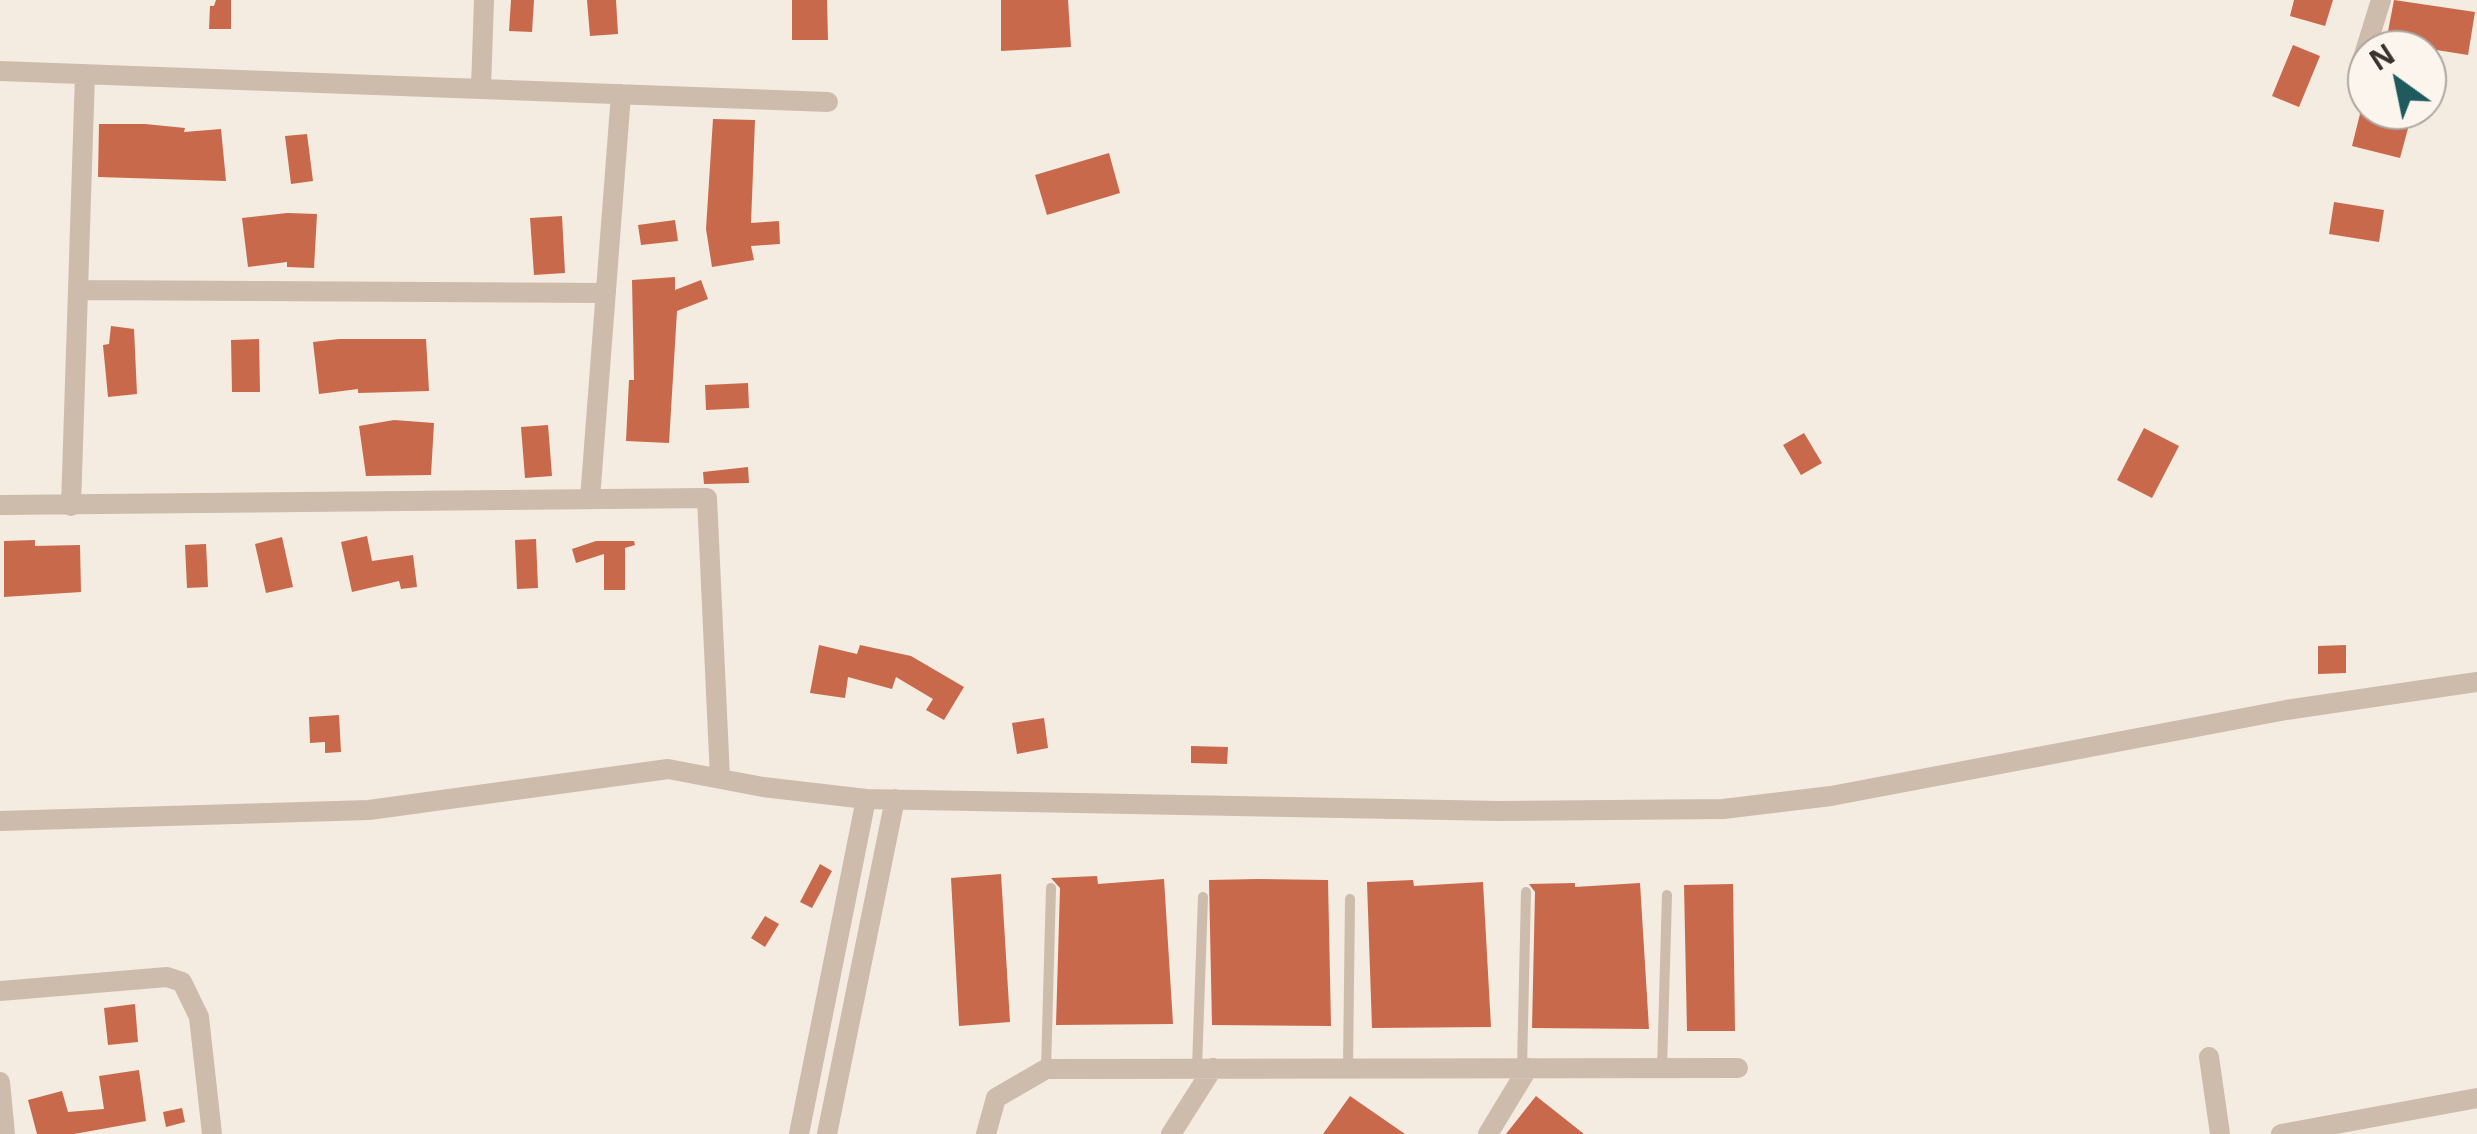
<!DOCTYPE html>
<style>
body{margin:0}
#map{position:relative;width:2477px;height:1134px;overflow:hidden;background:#f4ebe1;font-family:"Noto Sans",sans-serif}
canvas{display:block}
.north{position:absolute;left:2347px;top:30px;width:100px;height:100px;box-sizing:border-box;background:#fbf5ee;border:2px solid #aea6a0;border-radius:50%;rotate:327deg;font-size:28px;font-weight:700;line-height:40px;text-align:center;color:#3b302b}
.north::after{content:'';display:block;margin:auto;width:35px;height:45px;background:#1f5a5e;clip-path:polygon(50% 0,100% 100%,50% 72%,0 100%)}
</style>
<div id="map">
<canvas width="2477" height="1134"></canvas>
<div class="north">N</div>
</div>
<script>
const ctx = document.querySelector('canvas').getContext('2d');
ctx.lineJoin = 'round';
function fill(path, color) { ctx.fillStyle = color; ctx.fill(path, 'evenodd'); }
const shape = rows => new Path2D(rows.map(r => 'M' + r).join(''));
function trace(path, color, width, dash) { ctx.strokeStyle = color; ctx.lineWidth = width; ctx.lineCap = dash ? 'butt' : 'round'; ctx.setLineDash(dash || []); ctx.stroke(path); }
fill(shape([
 [216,0,231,0,231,29,209,29,210,6,214,6],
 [511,0,534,0,532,32,509,31],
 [587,0,616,0,618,34,590,36],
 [792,0,827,0,828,40,792,40],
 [1001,0,1068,0,1071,47,1001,51],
 [2294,0,2333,0,2325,26,2290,16],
 [2394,0,2475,12,2468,55,2386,42],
 [2293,45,2320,56,2299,107,2272,96],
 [2361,110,2413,110,2400,158,2352,146],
 [713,119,755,120,751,223,779,221,780,244,751,246,754,260,712,267,706,229],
 [99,124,145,124,185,128,184,132,221,129,226,181,98,177],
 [307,134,313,181,291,184,285,136],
 [1109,153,1120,193,1047,215,1035,175],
 [2334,202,2384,210,2379,242,2329,234],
 [287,213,317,214,314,268,287,267,287,262,248,267,242,218],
 [562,216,565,273,534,275,530,218],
 [675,220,678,241,641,245,638,225],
 [675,277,675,290,701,280,708,299,677,311,669,443,626,441,629,380,634,380,632,280],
 [111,326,134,329,137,394,108,397,103,345,109,344],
 [259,339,260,392,232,392,231,340],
 [339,339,426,339,429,391,358,393,358,389,319,394,313,342],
 [748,383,749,408,706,410,705,385],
 [394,420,434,423,431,475,366,476,359,426],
 [548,425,552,476,525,478,521,427],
 [2144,428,2179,446,2152,498,2117,480],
 [1804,433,1822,463,1801,475,1783,445],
 [748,467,749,483,704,484,703,472],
 [367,536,372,561,413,555,417,587,401,589,399,581,352,592,341,542],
 [282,537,293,587,266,593,255,544],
 [536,539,538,588,517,589,515,540],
 [35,540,35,546,80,545,81,592,4,597,4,541],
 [596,541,634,541,635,545,625,548,625,590,604,590,604,554,576,563,572,549],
 [206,544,208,587,187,588,185,545],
 [819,645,857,654,860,645,911,656,964,687,944,720,926,710,933,699,896,677,892,689,848,677,845,698,810,693],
 [2346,645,2346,673,2318,674,2318,646],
 [339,715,341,752,325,753,325,742,310,743,309,717],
 [1044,718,1048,748,1017,754,1012,723],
 [1191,746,1228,747,1227,764,1191,763],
 [820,864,832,871,812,908,800,902],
 [1001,874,1010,1022,959,1026,951,878],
 [1097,876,1098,884,1164,879,1173,1024,1056,1025,1060,888,1051,878],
 [1258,879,1328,880,1331,1026,1212,1025,1209,880],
 [1413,880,1414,886,1483,882,1491,1027,1372,1028,1367,882],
 [1575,883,1575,887,1640,883,1649,1029,1532,1028,1535,892,1529,884],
 [1733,884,1735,1031,1687,1031,1684,885],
 [765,916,779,924,765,947,751,938],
 [135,1004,138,1042,108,1045,104,1008],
 [139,1070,146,1121,74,1134,37,1134,28,1100,62,1091,68,1112,104,1109,99,1076],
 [1350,1096,1405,1134,1323,1134],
 [1536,1096,1584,1134,1506,1134],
 [182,1108,185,1122,166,1127,163,1112]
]), '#c8694b');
trace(shape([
 [1197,1067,1203,897],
 [1348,1068,1350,899],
 [1522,1068,1526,892],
 [1662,1068,1667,895],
 [1046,1069,1051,888]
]), '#cdbbac', 10);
trace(shape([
 [0,71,828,102],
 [2358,74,2381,0],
 [481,88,484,0],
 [78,290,606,293],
 [590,499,621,94],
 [0,505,707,498,720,778],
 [71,506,85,74],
 [0,821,369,810,668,769,763,787,866,799,1500,811,1723,809,1831,796,2286,710,2477,682],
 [0,991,167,977,182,982,199,1017,212,1134],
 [2209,1057,2220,1134],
 [0,1082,5,1134],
 [799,1134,866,799],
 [827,1134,895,799],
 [986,1134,996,1098,1046,1069,1738,1068],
 [1171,1134,1213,1068],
 [1488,1134,1528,1068],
 [2281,1134,2477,1098]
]), '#cdbbac', 20);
</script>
